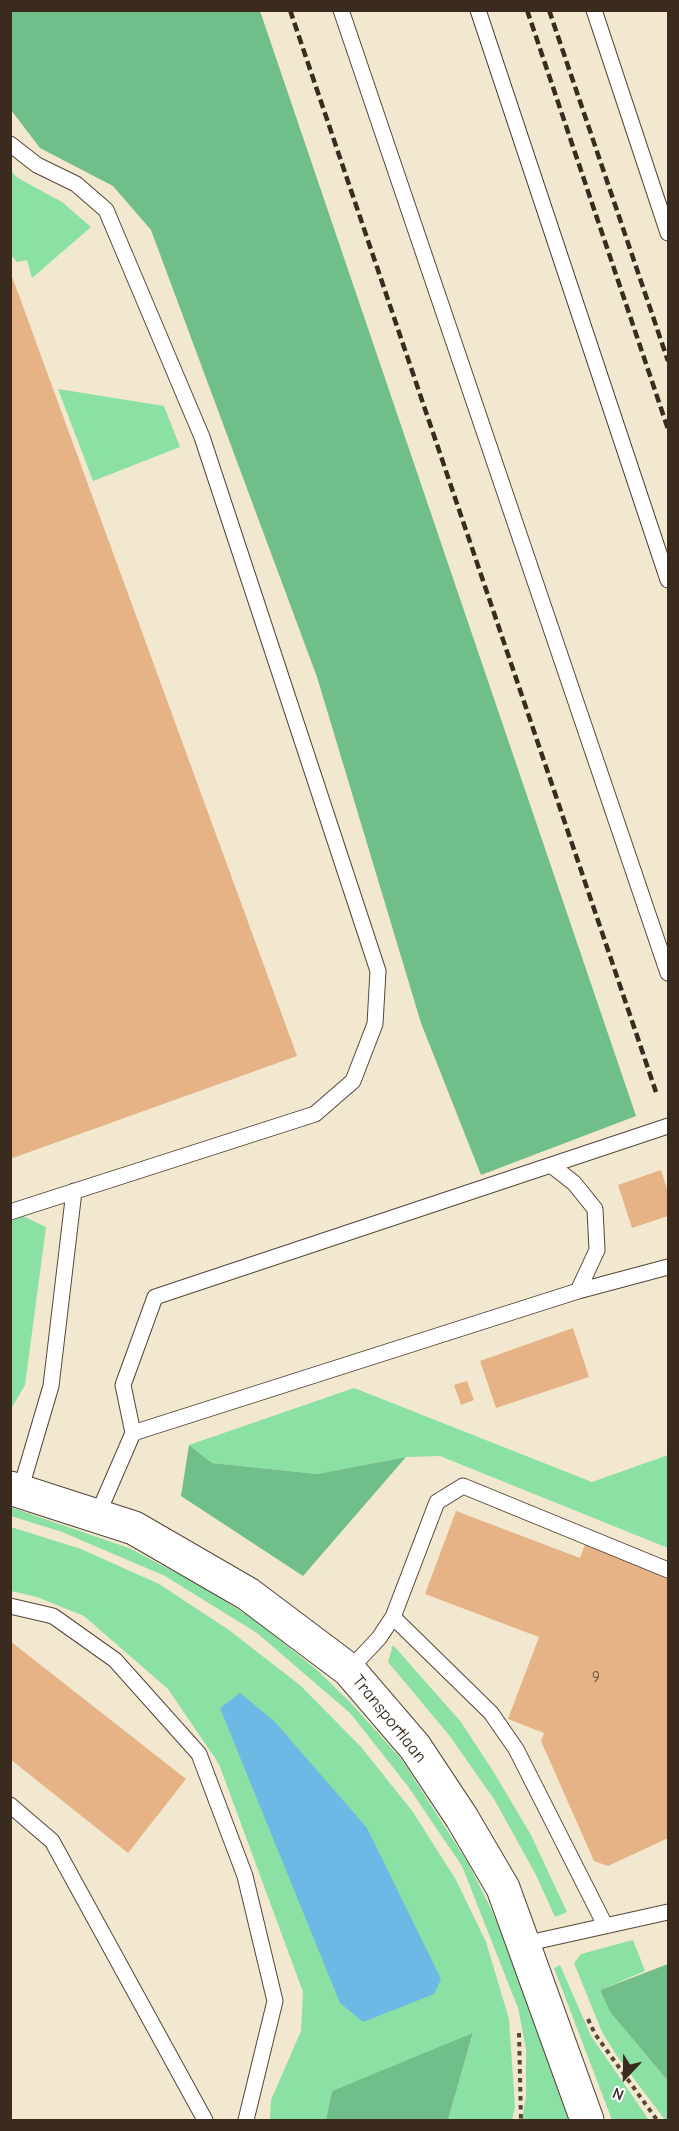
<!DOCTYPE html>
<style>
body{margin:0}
#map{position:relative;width:679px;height:2131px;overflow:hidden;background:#f2e7cf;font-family:"Comic Neue",sans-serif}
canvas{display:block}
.frame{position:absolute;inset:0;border:12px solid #3b2a1e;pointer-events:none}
.north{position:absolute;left:595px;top:2047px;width:60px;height:60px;-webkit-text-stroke:4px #fff;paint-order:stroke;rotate:202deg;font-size:16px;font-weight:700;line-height:24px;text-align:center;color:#3b2a1e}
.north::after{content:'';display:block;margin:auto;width:21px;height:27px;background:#3b2a1e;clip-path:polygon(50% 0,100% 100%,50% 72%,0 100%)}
</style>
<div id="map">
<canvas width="679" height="2131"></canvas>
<div class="frame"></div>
<div class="north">N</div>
</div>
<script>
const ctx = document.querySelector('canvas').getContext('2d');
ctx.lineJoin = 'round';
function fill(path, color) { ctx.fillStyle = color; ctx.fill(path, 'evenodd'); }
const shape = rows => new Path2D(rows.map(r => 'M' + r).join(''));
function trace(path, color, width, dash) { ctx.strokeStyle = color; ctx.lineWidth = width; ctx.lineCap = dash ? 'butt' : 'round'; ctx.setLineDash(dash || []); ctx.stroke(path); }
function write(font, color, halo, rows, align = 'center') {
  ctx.font = font + ' "Comic Neue",sans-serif'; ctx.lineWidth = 4.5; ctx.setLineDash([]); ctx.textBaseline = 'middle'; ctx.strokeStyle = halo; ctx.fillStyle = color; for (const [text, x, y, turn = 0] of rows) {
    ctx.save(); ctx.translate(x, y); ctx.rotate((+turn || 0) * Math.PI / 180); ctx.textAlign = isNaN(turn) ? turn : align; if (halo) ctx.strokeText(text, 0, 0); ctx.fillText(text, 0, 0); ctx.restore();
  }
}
fill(shape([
 [11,171,18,178,62,202,91,227,32,278,27,260,17,262,11,255],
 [58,389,164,406,180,447,93,481],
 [23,1216,46,1227,25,1385,11,1409,11,1221],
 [354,1388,592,1482,668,1455,668,1548,440,1456,406,1457,317,1474,212,1463,189,1445],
 [10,1507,129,1548,201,1586,255,1620,317,1670,350,1702,402,1760,468,1863,496,1919,571,2120,522,2120,526,2097,526,2049,518,2008,462,1866,407,1785,350,1713,257,1633,165,1576,62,1532,11,1516],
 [11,1527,81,1549,159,1584,229,1630,301,1686,361,1747,413,1812,456,1880,486,1942,509,2019,515,2107,512,2120,448,2120,473,2034,332,2091,326,2120,270,2120,271,2100,301,2031,303,1992,219,1764,168,1689,84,1616,37,1597,11,1591],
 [393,1645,461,1722,493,1771,531,1835,567,1912,555,1917,536,1875,494,1799,449,1735,388,1662],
 [633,1940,645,1971,600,1990,610,2012,668,2081,668,2120,665,2120,617,2056,602,2032,574,1963,581,1954],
 [560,1965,591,2036,649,2120,612,2120,554,1968]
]), '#8be0a3');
fill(shape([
 [11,10,260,11,636,1116,481,1175,421,1023,317,677,151,230,113,186,40,148,11,110],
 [189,1445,212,1463,317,1474,406,1457,303,1576,181,1496],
 [668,1964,668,2081,610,2012,600,1990],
 [473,2033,448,2120,326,2120,332,2091]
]), '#70be89');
fill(shape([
 [240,1693,275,1722,367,1828,441,1979,434,1994,363,2022,340,2003,220,1708]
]), '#6cb9e6');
fill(shape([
 [10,271,297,1056,10,1159],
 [661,1170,668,1192,668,1216,632,1228,618,1185],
 [573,1328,589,1377,496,1408,480,1361],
 [467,1381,474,1400,461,1405,454,1385],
 [456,1511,580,1558,586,1542,668,1574,668,1838,608,1866,594,1861,541,1741,544,1733,508,1719,539,1637,425,1594],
 [10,1641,186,1779,128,1853,10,1759]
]), '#e6b386');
const service = shape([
 [341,10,668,973],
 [478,10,668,580],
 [594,10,668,233],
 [10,144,37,165,76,184,106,210,202,437,378,971,375,1024,353,1081,315,1114,10,1212],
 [551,1165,574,1183,595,1209,597,1250,578,1291],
 [133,1433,578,1291,668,1267],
 [20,1491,51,1386,74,1191],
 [97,1516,133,1433,123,1385,155,1297,668,1126],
 [10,1606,53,1616,115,1660,199,1754,245,1876,275,2001,246,2120],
 [393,1617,491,1713,516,1749,605,1925],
 [349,1670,379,1638,393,1617,437,1502,463,1486,668,1570],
 [10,1805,52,1841,205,2120],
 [524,1944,668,1912]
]);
const tertiary = shape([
 [10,1488,134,1528,248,1594,349,1670,415,1747,462,1818,503,1888,587,2120]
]);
trace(service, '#564639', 17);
trace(tertiary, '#564639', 35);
trace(shape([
 [588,2019,595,2034,657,2120],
 [519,2033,521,2120]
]), '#564639', 4, [4.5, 4.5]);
trace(service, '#fff', 15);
trace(tertiary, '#fff', 33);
trace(shape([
 [290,10,656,1092],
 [527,10,668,429],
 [549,10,668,361]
]), '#3b2a1e', 4.5, [9, 4.5]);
write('15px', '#664c38', null, [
 ["9",596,1678]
]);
write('18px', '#3b2a1e', '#fff', [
 ["Transportlaan",389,1719,51]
]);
</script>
